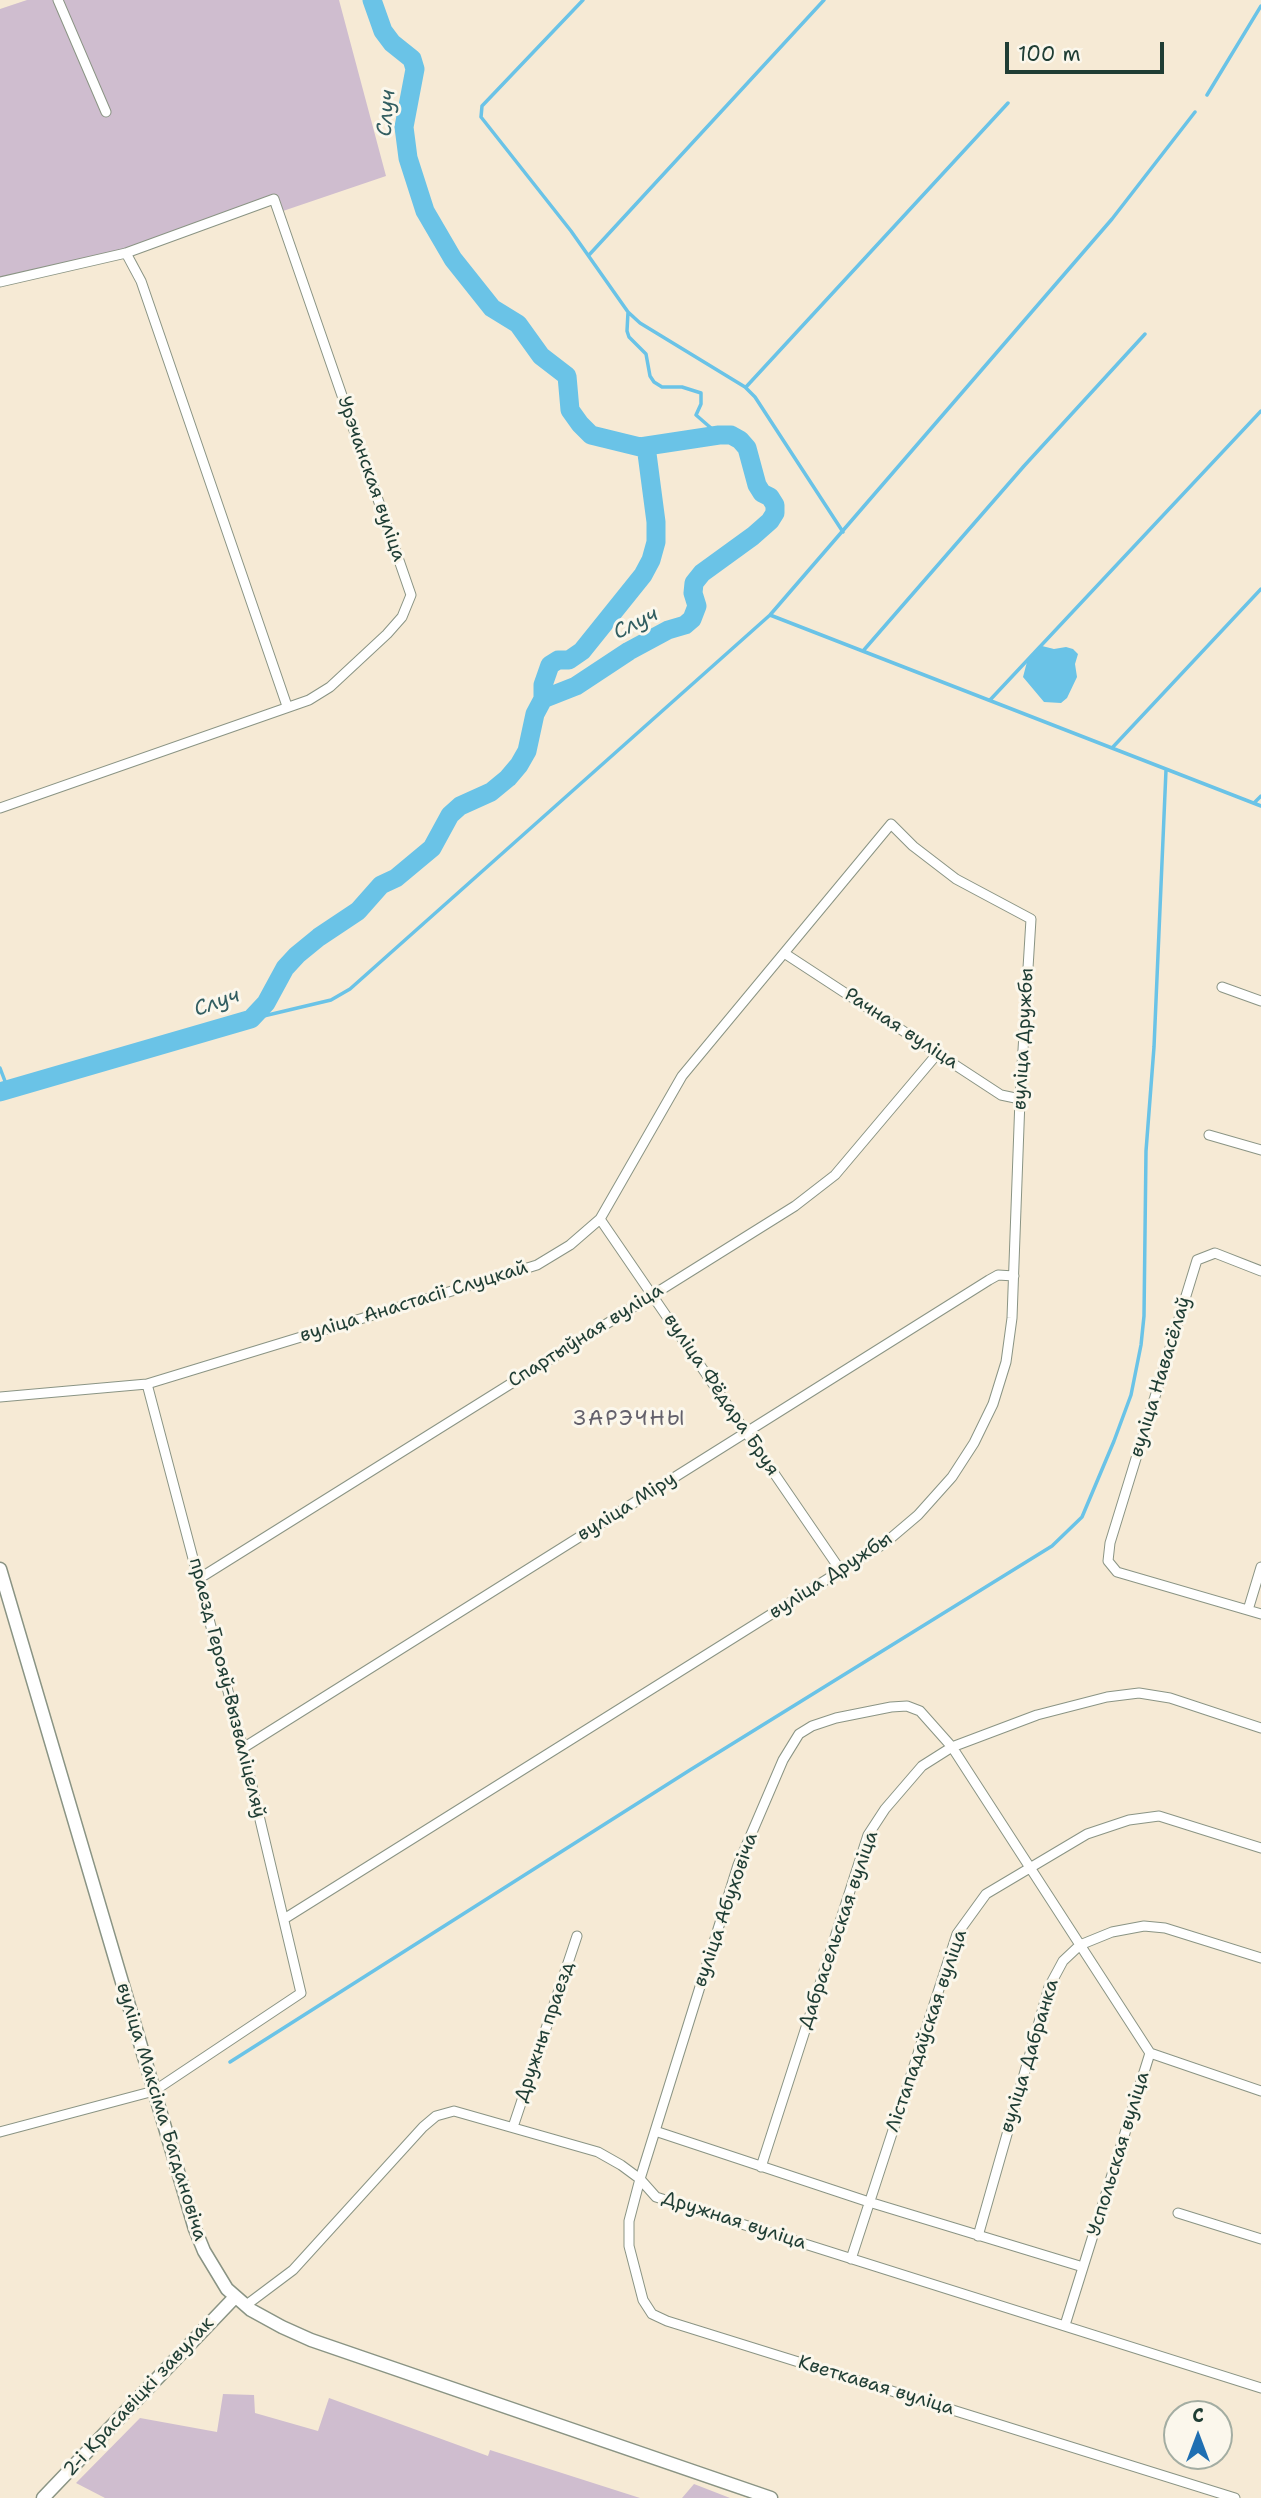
<!DOCTYPE html>
<meta charset="utf-8">
<style>
body{margin:0}
#map{position:relative;width:1261px;height:2498px;overflow:hidden;background:#f6ead5;font-family:"Shantell Sans",sans-serif}
canvas{display:block}
.north{position:absolute;left:1163px;top:2400px;width:70px;height:70px;box-sizing:border-box;background:#fbf7ec;border:2px solid #a3ada2;border-radius:50%;rotate:0deg;font-size:19px;font-weight:700;line-height:28px;text-align:center;color:#1f3d34}
.north::after{content:'';display:block;margin:auto;width:24px;height:32px;background:#1f6fb2;clip-path:polygon(50% 0,100% 100%,50% 72%,0 100%)}
.scale{position:absolute;left:1005px;top:42px;width:159px;height:32px;box-sizing:border-box;border:4px solid #1f3d34;border-top:0;padding-left:9px;font-size:21px;line-height:24px;white-space:nowrap;color:#1f3d34;-webkit-text-stroke:5px #fbf7ec;paint-order:stroke}
</style>
<div id="map">
<canvas width="1261" height="2498"></canvas>
<div class="north">С</div>
<div class="scale">100 m</div>
</div>
<script>
const ctx = document.querySelector('canvas').getContext('2d');
ctx.lineJoin = 'round';
function fill(path, color) { ctx.fillStyle = color; ctx.fill(path, 'evenodd'); }
const shape = rows => new Path2D(rows.map(r => 'M' + r).join(''));
function trace(path, color, width, dash) { ctx.strokeStyle = color; ctx.lineWidth = width; ctx.lineCap = dash ? 'butt' : 'round'; ctx.setLineDash(dash || []); ctx.stroke(path); }
function write(font, color, halo, rows, align = 'center') {
  ctx.font = font + ' "Shantell Sans",sans-serif'; ctx.lineWidth = 6; ctx.setLineDash([]); ctx.textBaseline = 'middle'; ctx.strokeStyle = halo; ctx.fillStyle = color; for (const [text, x, y, turn = 0] of rows) {
    ctx.save(); ctx.translate(x, y); ctx.rotate((+turn || 0) * Math.PI / 180); ctx.textAlign = isNaN(turn) ? turn : align; if (halo) ctx.strokeText(text, 0, 0); ctx.fillText(text, 0, 0); ctx.restore();
  }
}
fill(shape([
 [27,0,339,0,386,176,283,211,278,195,115,253,0,278,0,9],
 [223,2394,254,2395,255,2413,318,2431,329,2398,488,2456,490,2450,640,2498,105,2498,76,2483,140,2418,217,2432],
 [694,2484,730,2498,731,2498,682,2498]
]), '#cfbdcf');
fill(shape([
 [1042,646,1054,649,1066,647,1073,649,1078,654,1075,664,1077,677,1067,698,1061,703,1044,702,1023,677,1028,658]
]), '#6ac3e7');
trace(shape([
 [583,0,482,106,481,117,571,231,628,312,640,323,745,387,755,397,843,532],
 [1207,95,1261,6],
 [589,255,824,0],
 [628,312,627,331,629,337,646,354,650,376,654,382,662,387,682,387,701,393,701,404,696,415,719,435],
 [746,387,1008,103],
 [770,615,1261,806],
 [863,651,1024,466,1145,334],
 [990,700,1261,411],
 [1112,748,1261,589],
 [1254,803,1261,796],
 [251,1019,331,1000,350,989,770,615,1112,219,1195,112],
 [0,1068,8,1089],
 [230,2062,690,1770,1052,1546,1082,1517,1114,1441,1131,1395,1141,1345,1144,1316,1146,1151,1154,1047,1166,770]
]), '#6ac3e7', 3.5);
trace(shape([
 [543,699,543,685,550,665,558,660,569,660,582,651,643,575,651,560,656,542,656,522,646,446],
 [0,1092,251,1019,266,1003,285,968,297,955,319,937,358,911,381,885,396,878,432,848,450,815,460,806,491,792,508,778,519,765,527,751,535,714,543,699,576,686,629,651,668,630,685,625,692,619,697,606,693,593,694,583,702,573,753,536,770,521,775,513,775,505,770,497,762,493,757,485,747,448,740,440,731,435,719,435,640,447,591,435,580,424,570,410,567,376,541,356,518,324,492,308,453,259,425,211,408,158,404,127,415,69,412,59,392,43,383,31,372,0]
]), '#6ac3e7', 19);
const minor = shape([
 [58,0,106,112],
 [126,253,141,281,287,706],
 [0,282,126,253,274,199,411,595,402,617,387,634,330,687,309,700,0,808],
 [784,953,1001,1095,1020,1099],
 [1222,987,1261,1001],
 [1209,1135,1261,1150],
 [600,1219,841,1571],
 [1261,1271,1215,1253,1197,1260,1110,1543,1108,1561,1117,1572,1261,1614],
 [0,1397,147,1384,537,1265,570,1245,600,1219,682,1076,891,824,913,846,956,879,1031,919,1020,1099,1012,1318,1006,1362,993,1404,974,1443,952,1477,918,1515,885,1543,284,1919],
 [200,1578,795,1206,835,1175,938,1053],
 [1248,1610,1261,1567],
 [243,1748,989,1280,998,1275,1014,1276],
 [1150,2053,952,1747,920,1711,907,1706,891,1707,836,1718,812,1726,799,1734,783,1760,738,1865,640,2179,629,2221,629,2246,643,2300,652,2314,667,2321,1235,2498],
 [513,2127,577,1936],
 [655,2131,869,2202,1083,2267],
 [0,2132,154,2091,301,1993,243,1748,147,1384],
 [761,2167,868,1835,885,1809,922,1766,952,1747,1037,1715,1107,1697,1139,1693,1170,1698,1261,1728],
 [1178,2213,1261,2239],
 [978,2236,1049,1987,1063,1961,1080,1945,1112,1932,1144,1926,1165,1928,1261,1958],
 [851,2259,957,1934,986,1894,1087,1834,1129,1820,1159,1816,1261,1848],
 [245,2306,293,2270,423,2127,436,2116,454,2111,598,2152,621,2165,640,2179,656,2197,1261,2388],
 [1065,2325,1150,2053,1261,2091]
]);
const secondary = shape([
 [0,1569,195,2229,204,2251,227,2289,251,2310,282,2327,311,2340,771,2498],
 [43,2498,235,2297]
]);
trace(minor, '#8a9484', 11);
trace(secondary, '#8a9484', 15);
trace(minor, '#fff', 9);
trace(secondary, '#fff', 12);
write('19px', '#1f3d34', '#fbf7ec', [
 ["Урэчанская вуліца",371,479,71],
 ["Рачная вуліца",901,1029,33],
 ["вуліца Дружбы",1024,1039,-87],
 ["вуліца Анастасіі Слуцкай",414,1302,-17],
 ["Спартыўная вуліца",586,1336,-32],
 ["вуліца Навасёлаў",1161,1377,-73],
 ["вуліца Фёдара Бруя",721,1395,56],
 ["вуліца Міру",627,1507,-32],
 ["вуліца Дружбы",831,1576,-33],
 ["праезд Герояў-Вызваліцеляў",227,1688,76],
 ["вуліца Абуховіча",726,1910,-71],
 ["Дабрасельская вуліца",839,1930,-71],
 ["Лістападаўская вуліца",927,2031,-71],
 ["Дружны праезд",545,2032,-71],
 ["вуліца Дабранка",1030,2056,-73],
 ["вуліца Максіма Багдановіча",161,2112,73],
 ["Успольская вуліца",1119,2154,-73],
 ["Дружная вуліца",734,2221,18],
 ["Кветкавая вуліца",876,2386,17],
 ["2-і Красавіцкі завулак",139,2397,-47]
]);
write('italic 21px', '#325e61', '#fbf7ec', [
 ["Случ",387,113,-85],
 ["Случ",636,624,-27],
 ["Случ",217,1003,-20]
]);
ctx.letterSpacing = '2px';
write('21px', '#64616c', '#fbf7ec', [
 ["ЗАРЭЧНЫ",630,1420]
]);
ctx.letterSpacing = '0px';
</script>
